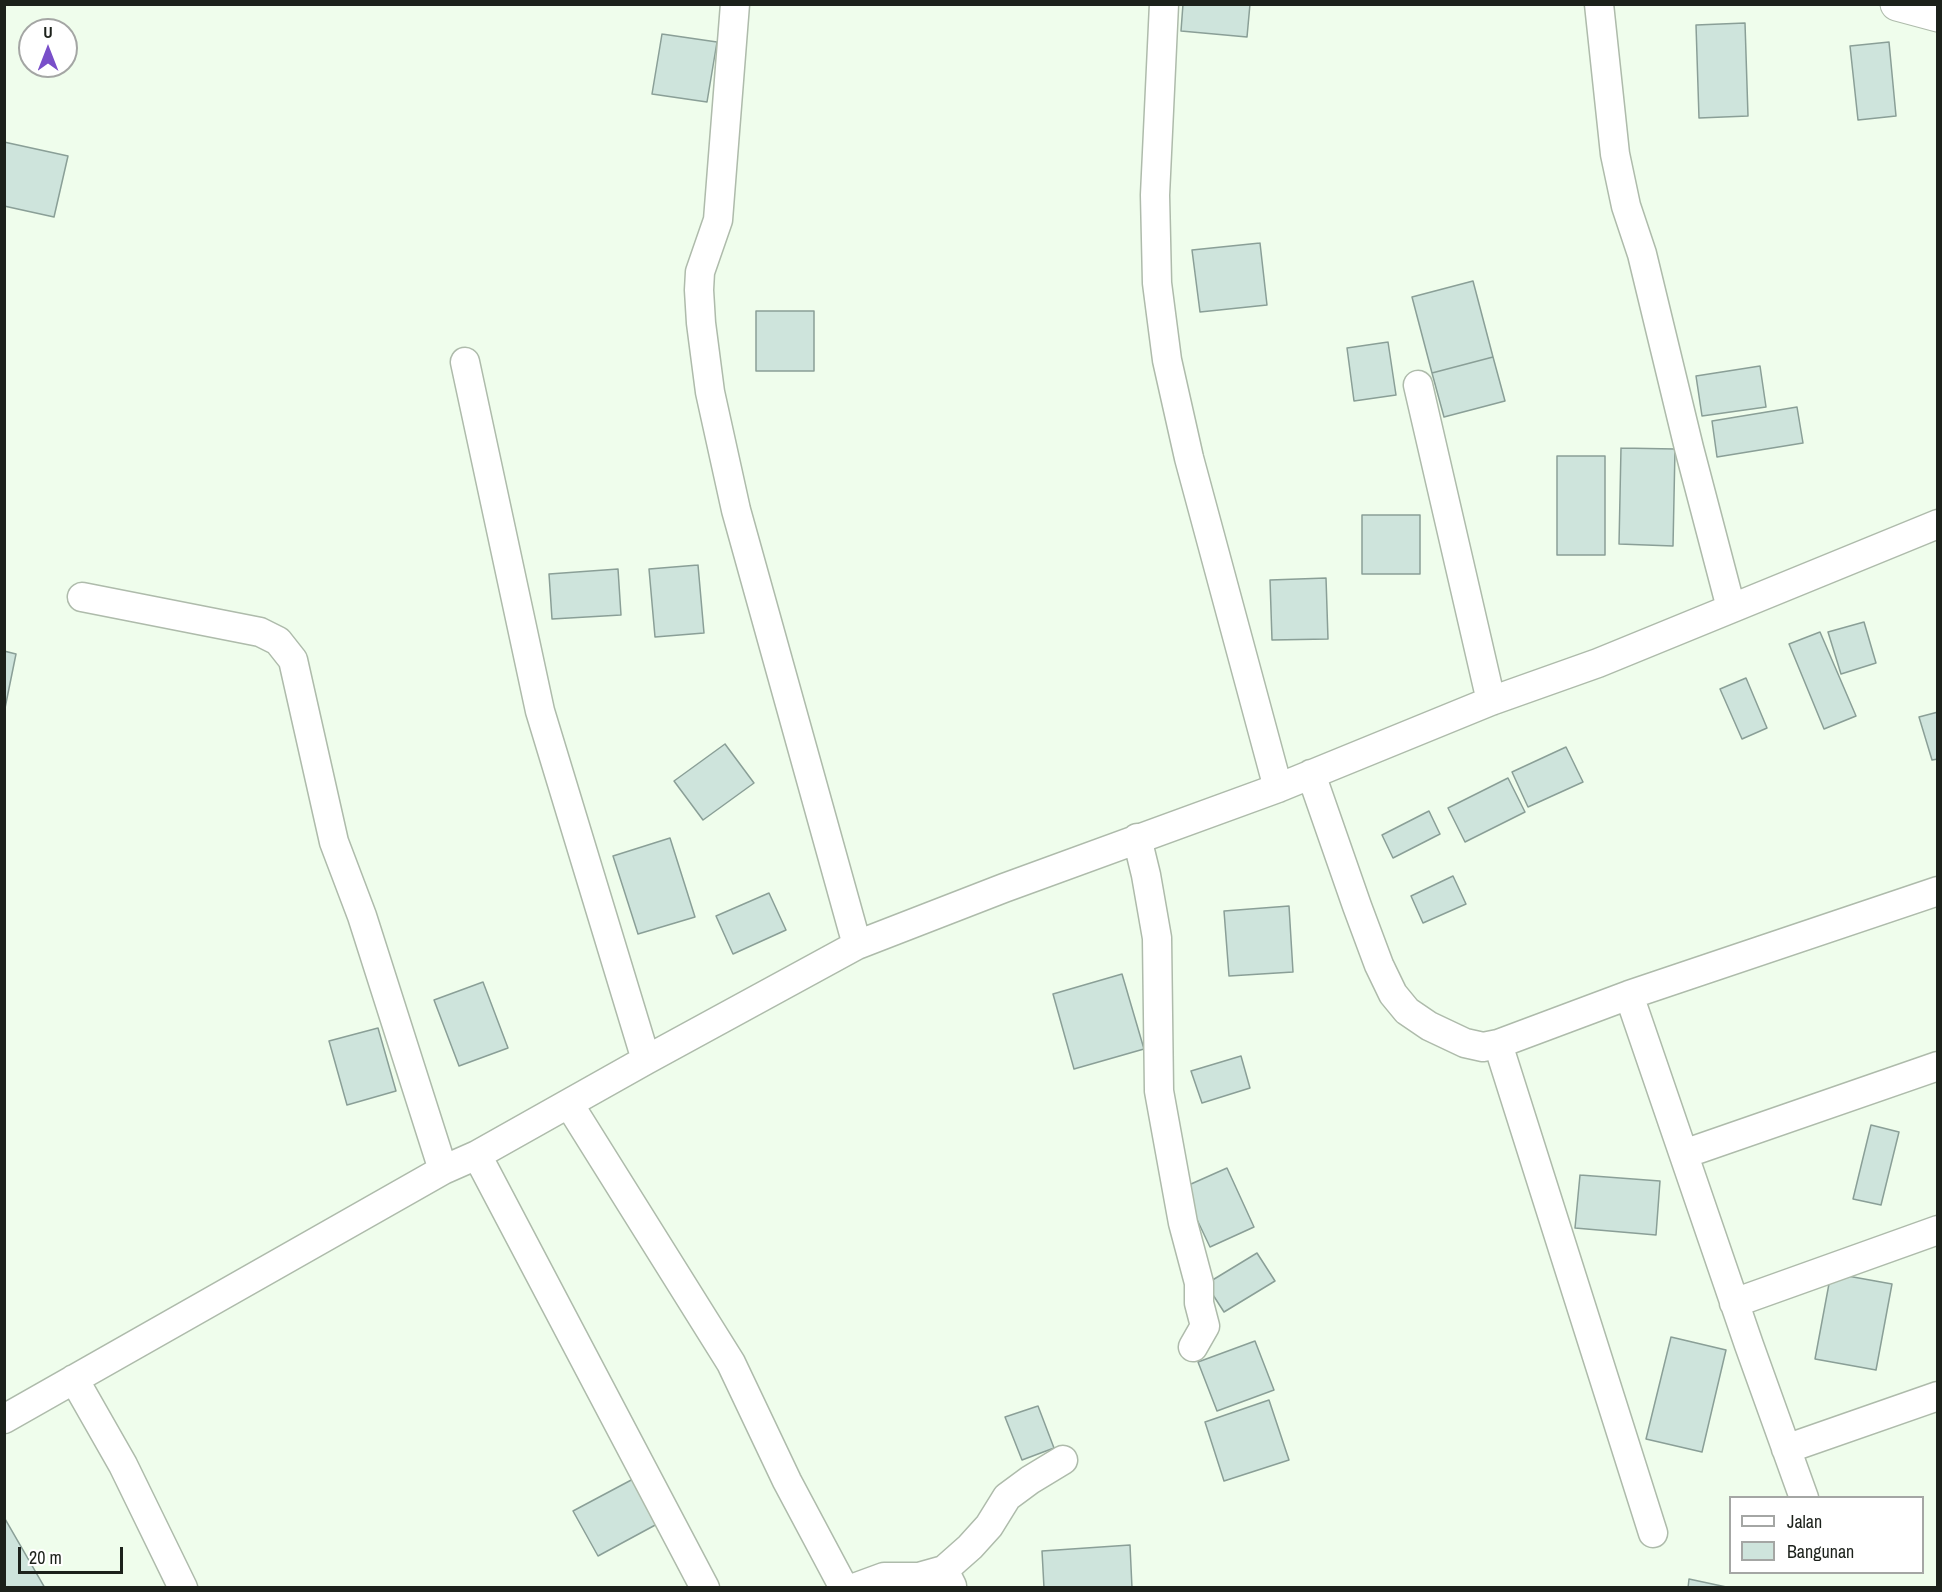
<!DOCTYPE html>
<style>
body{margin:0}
#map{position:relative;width:1942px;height:1592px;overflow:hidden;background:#effdec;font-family:"Archivo Narrow",sans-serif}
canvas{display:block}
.frame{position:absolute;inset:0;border:6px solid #1c211b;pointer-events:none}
.legend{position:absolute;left:1729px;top:1496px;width:195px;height:78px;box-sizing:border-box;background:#fff;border:2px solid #a4a6a4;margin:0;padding:8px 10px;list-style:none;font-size:18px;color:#1c211b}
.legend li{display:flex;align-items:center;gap:12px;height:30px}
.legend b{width:30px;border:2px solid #a4a6a4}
.north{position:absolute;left:18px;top:18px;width:60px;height:60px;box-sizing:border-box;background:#fff;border:2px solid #a4a6a4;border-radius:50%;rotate:0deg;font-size:16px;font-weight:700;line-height:24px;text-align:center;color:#1c211b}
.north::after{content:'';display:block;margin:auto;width:21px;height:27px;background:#794fc9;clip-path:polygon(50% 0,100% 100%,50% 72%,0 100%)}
.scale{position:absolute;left:18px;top:1547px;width:105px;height:27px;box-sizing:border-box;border:3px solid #1c211b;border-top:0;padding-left:8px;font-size:18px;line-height:21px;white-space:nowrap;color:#1c211b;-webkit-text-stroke:4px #fff;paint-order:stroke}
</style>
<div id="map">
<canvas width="1942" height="1592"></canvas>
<div class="frame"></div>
<ul class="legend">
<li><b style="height:8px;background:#fff"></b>Jalan</li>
<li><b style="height:16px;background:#cee4dc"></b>Bangunan</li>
</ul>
<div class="north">U</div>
<div class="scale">20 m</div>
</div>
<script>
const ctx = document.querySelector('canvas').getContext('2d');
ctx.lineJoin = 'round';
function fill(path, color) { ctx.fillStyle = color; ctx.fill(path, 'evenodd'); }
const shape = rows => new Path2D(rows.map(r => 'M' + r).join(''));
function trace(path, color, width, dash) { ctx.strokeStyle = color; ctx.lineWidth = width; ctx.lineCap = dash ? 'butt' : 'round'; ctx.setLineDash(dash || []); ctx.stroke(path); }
const building = shape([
 [1183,4,1250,4,1247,37,1181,31,1183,4],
 [1745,23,1748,116,1699,118,1696,25,1745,23],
 [662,34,717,42,707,102,652,94,662,34],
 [1889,42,1896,116,1858,120,1850,46,1889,42],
 [4,142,68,156,54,217,4,206,4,142],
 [1260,243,1267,305,1200,312,1192,250,1260,243],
 [1473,281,1493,357,1432,373,1412,297,1473,281],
 [756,311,814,311,814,371,756,371,756,311],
 [1388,342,1396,395,1354,401,1347,348,1388,342],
 [1493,357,1505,401,1444,417,1432,373,1493,357],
 [1760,366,1766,407,1702,416,1696,376,1760,366],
 [1797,407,1803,443,1717,457,1712,421,1797,407],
 [1621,448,1675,449,1673,546,1619,544,1621,448],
 [1557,456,1605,456,1605,555,1557,555,1557,456],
 [1362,515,1420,515,1420,574,1362,574,1362,515],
 [698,565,704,633,655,637,649,569,698,565],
 [618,569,621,615,552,619,549,574,618,569],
 [1326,578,1328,639,1272,640,1270,580,1326,578],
 [1864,622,1876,663,1841,674,1828,632,1864,622],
 [1820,632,1856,716,1824,729,1789,644,1820,632],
 [4,651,16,654,4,713,4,651],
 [1746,678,1767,728,1742,739,1720,689,1746,678],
 [1938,712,1938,759,1932,760,1919,717,1938,712],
 [725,744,754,783,703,820,674,781,725,744],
 [1566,747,1583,782,1528,807,1512,772,1566,747],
 [1508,778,1525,812,1465,842,1448,808,1508,778],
 [1429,811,1440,834,1393,858,1382,835,1429,811],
 [670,838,695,917,638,934,613,856,670,838],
 [1453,876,1466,904,1423,923,1411,896,1453,876],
 [769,893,786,930,733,954,716,916,769,893],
 [1289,906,1293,972,1229,976,1224,911,1289,906],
 [1122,974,1144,1049,1074,1069,1053,994,1122,974],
 [483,982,508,1048,459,1066,434,1000,483,982],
 [378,1028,396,1091,347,1105,329,1041,378,1028],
 [1241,1056,1250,1088,1202,1103,1191,1071,1241,1056],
 [1871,1125,1899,1132,1881,1205,1853,1199,1871,1125],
 [1227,1168,1254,1227,1210,1247,1182,1188,1227,1168],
 [1580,1175,1660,1181,1656,1235,1575,1228,1580,1175],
 [1257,1253,1275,1281,1224,1312,1206,1284,1257,1253],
 [1831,1273,1892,1284,1876,1370,1815,1359,1831,1273],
 [1671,1337,1726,1350,1702,1452,1646,1439,1671,1337],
 [1255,1341,1274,1390,1217,1411,1198,1362,1255,1341],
 [1269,1400,1289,1460,1224,1481,1205,1422,1269,1400],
 [1038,1406,1054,1448,1022,1460,1005,1417,1038,1406],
 [635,1478,659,1523,598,1556,573,1511,635,1478],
 [4,1517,45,1588,4,1588,4,1517],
 [1130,1545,1132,1588,1044,1588,1042,1551,1130,1545],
 [1689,1579,1731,1588,1688,1588,1689,1579]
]);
fill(building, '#cee4dc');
trace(building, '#8a9f97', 1.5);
const minor = shape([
 [735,4,718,220,700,272,699,290,701,323,710,392,736,510,857,945],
 [1164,4,1155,195,1157,283,1167,360,1189,458,1278,788],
 [1599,4,1615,154,1626,206,1642,254,1689,448,1731,608],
 [465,362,540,711,646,1060],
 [1418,385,1491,701],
 [82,597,260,632,278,641,293,660,334,842,362,916,443,1170],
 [1311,774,1357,906,1379,965,1393,994,1407,1011,1429,1026,1465,1043,1483,1047,1498,1044,1629,995,1938,891],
 [1137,838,1146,875,1157,938,1159,1091,1183,1223,1199,1283,1199,1303,1205,1326,1193,1347],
 [1629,995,1749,1345,1804,1498],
 [1498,1044,1653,1533],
 [569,1104,731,1363,787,1481,844,1588],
 [1684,1154,1938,1066],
 [477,1155,705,1588],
 [1734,1303,1938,1230],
 [74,1379,123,1465,183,1588],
 [4,1419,443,1170,477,1155,646,1060,857,945,1004,888,1278,788,1491,701,1598,663,1938,524],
 [1786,1449,1938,1396],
 [944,1570,970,1547,989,1526,1007,1497,1030,1480,1063,1460],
 [854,1588,884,1577,919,1577,944,1570,952,1586]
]);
const tertiary = shape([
 [1897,4,1938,15]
]);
trace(minor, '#aebbab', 31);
trace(tertiary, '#aebbab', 35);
trace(minor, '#fff', 28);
trace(tertiary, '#fff', 33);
</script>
